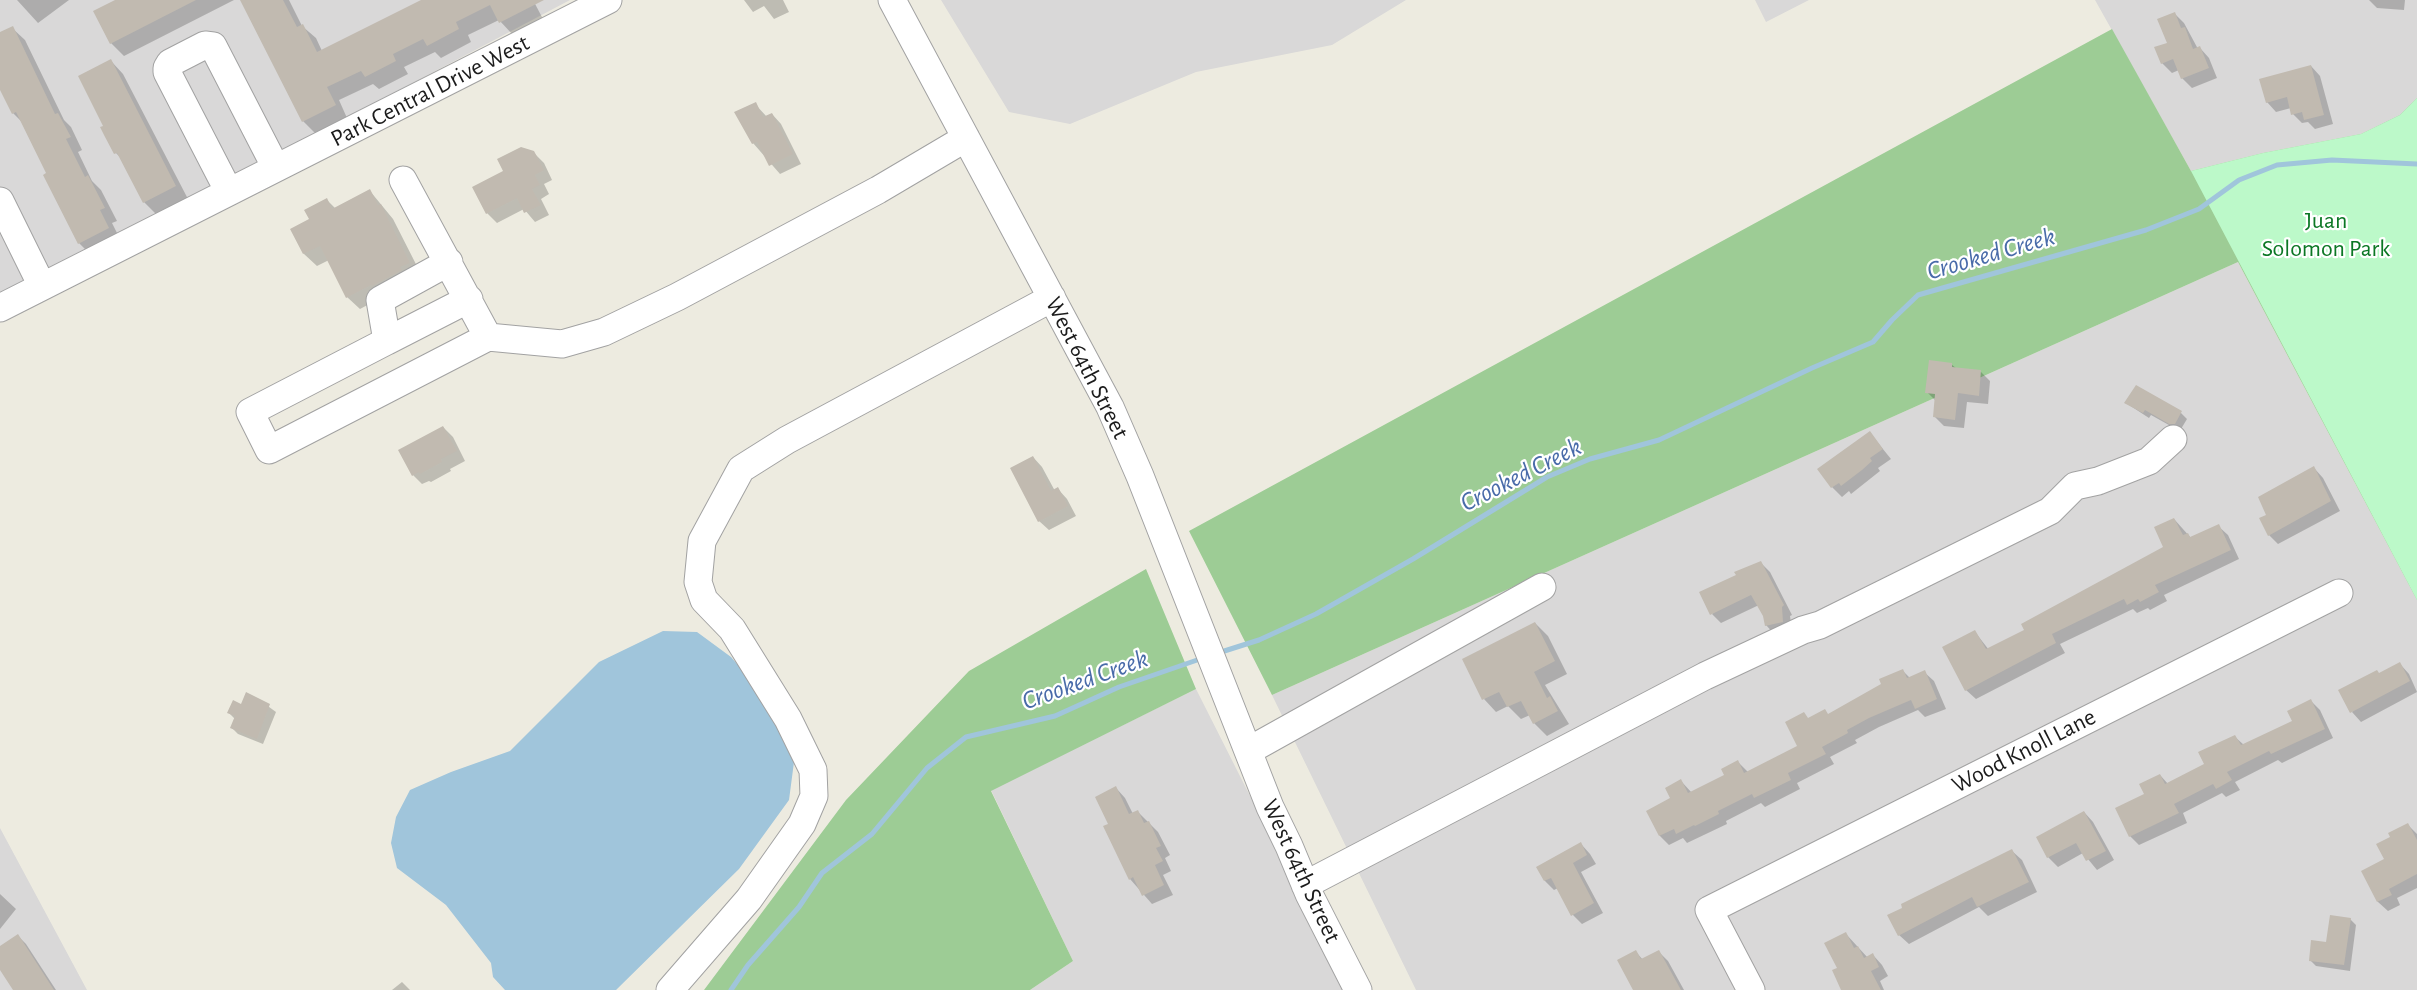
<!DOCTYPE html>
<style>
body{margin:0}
canvas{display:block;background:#edebe0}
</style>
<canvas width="2417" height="990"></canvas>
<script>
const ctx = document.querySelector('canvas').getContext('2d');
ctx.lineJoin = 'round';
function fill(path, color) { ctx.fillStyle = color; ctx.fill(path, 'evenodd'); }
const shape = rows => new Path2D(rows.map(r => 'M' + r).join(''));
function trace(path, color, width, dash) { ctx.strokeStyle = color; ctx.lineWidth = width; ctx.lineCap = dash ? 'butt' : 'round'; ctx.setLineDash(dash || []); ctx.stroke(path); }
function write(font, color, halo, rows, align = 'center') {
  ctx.font = font + ' "Alegreya Sans",sans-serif'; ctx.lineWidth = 4.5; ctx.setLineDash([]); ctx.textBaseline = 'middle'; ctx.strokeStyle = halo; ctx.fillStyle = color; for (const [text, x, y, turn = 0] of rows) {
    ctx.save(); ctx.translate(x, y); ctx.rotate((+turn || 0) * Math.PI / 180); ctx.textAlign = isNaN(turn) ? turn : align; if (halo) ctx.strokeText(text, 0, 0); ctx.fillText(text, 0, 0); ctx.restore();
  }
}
fill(shape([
 [0,0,570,0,0,301],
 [941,0,1406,0,1332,45,1196,72,1070,124,1009,112],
 [1755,0,1809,0,1766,22],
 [2095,0,2417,0,2417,98,2401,115,2361,134,2263,153,2191,171],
 [2238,262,2417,600,2417,990,1416,990,1272,695],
 [1196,689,1348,990,1030,990,1073,961,991,790],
 [0,828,87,990,0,990]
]), '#d9d8d8');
fill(shape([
 [2112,29,2191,171,2263,153,2361,134,2400,115,2417,98,2417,600,2238,262,1272,695,1189,531],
 [1146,569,1196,689,991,791,1073,961,1030,990,704,990,846,800,969,671]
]), '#9dcc95');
fill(shape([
 [2417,98,2417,600,2191,171,2263,153,2361,134,2400,115]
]), '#bcf9c9');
fill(shape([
 [663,631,697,632,731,657,750,679,783,727,794,762,789,800,739,869,616,990,505,990,493,977,491,963,446,905,397,868,391,843,396,817,410,790,451,772,510,751,599,662]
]), '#a0c5db');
fill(shape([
 [17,0,69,0,38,23],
 [118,0,234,0,124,56,111,43],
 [242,0,289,0,302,26,316,38,322,51,425,0,533,0,543,19,513,35,499,20,468,35,471,42,441,58,435,52,404,67,408,74,379,89,373,84,339,100,347,118,316,134,303,121],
 [744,0,783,0,789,12,774,19,764,6,753,12],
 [2369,0,2405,0,2404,10,2377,8],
 [2175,14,2184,23,2198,49,2200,48,2209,58,2217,78,2192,88,2182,78,2179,70,2172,73,2162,63],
 [12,28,25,40,64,120,71,127,82,150,78,152,92,181,101,190,117,221,112,223,121,241,92,256,79,243,48,174,22,122,13,113,0,87,0,34],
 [111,61,123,74,188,199,157,215,144,202,123,160,116,153,105,127],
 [2311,66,2320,76,2333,124,2315,129,2308,122,2302,123,2293,114,2291,108,2276,112,2267,102],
 [755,104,767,117,772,114,781,124,801,164,780,174,753,143],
 [534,153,544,163,552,180,544,184,549,194,541,199,549,215,535,222,524,209,497,223,487,213,505,172],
 [370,191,393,219,422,276,360,309,347,297,329,260,317,266,304,254,292,229,311,220,327,200,336,209],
 [1951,364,1957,369,1981,372,1990,381,1988,404,1967,402,1964,428,1944,426,1935,417,1936,401,1927,392],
 [2126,403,2181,413,2187,419,2181,429,2176,429,2151,415,2149,418],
 [443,427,453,437,465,461,450,469,451,471,431,482,429,481,422,484,413,475],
 [1870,433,1891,459,1878,468,1880,471,1851,494,1849,491,1842,497,1832,487],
 [1033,457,1042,467,1055,491,1058,489,1067,499,1076,516,1049,530,1039,521],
 [2314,468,2323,478,2340,511,2278,544,2269,535,2268,515],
 [2174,519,2191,538,2218,526,2228,535,2239,559,2164,595,2167,601,2150,610,2148,608,2137,613,2133,609,2060,644,2065,653,1976,699,1966,690,1975,632,1989,650,2026,631,2165,548],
 [1761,563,1770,572,1792,615,1790,616,1792,631,1775,635,1766,625,1765,616,1759,605,1721,623,1712,614],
 [1535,623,1548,636,1567,674,1545,685,1569,724,1547,736,1534,723,1530,715,1521,719,1508,706,1496,712,1484,699],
 [2400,664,2409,674,2417,692,2361,722,2352,712,2380,674],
 [1903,671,1910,678,1924,672,1934,681,1946,709,1925,717,1918,710,1879,727,1855,740,1857,743,1830,757,1834,764,1797,783,1800,789,1765,807,1761,803,1726,821,1727,824,1687,843,1683,838,1669,845,1660,836,1648,812,1672,799,1681,781,1692,793,1726,775,1738,762,1748,772,1799,746,1809,719,1829,715,1883,685],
 [2311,701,2320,710,2333,738,2282,763,2278,760,2235,782,2240,790,2226,797,2222,793,2183,813,2187,823,2139,845,2130,836,2146,795,2160,775,2168,784,2206,764,2235,737,2244,745,2294,721],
 [265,704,276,712,263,744,238,734,232,728,235,719,229,713,242,705],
 [1116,788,1125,798,1133,814,1138,812,1158,832,1170,855,1165,858,1171,871,1163,875,1173,895,1152,904,1130,879,1110,825],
 [2084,812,2093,822,2114,860,2097,870,2083,853,2058,867,2048,857,2038,838],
 [2408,825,2417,834,2417,888,2397,898,2400,905,2388,911,2378,902,2363,871,2386,860,2392,838],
 [1581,844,1590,854,1596,864,1581,872,1603,913,1582,924,1573,915,1558,888,1554,890,1545,881,1538,867],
 [2012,851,2022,860,2037,892,1988,916,1979,907,1909,944,1899,935],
 [0,894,16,909,0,929],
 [2350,919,2356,925,2350,971,2316,966,2310,960],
 [1846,934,1868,958,1873,955,1882,965,1888,976,1880,981,1884,990,1843,990,1839,968],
 [18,936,26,944,56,990,15,990,0,967,0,947],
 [1658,951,1668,961,1684,990,1635,990,1636,952,1643,960],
 [402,982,410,990,392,990]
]), '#0003');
trace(shape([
 [1218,653,1259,640,1316,614,1413,559,1547,477,1590,459,1659,440,1812,368,1873,342,1892,320,1918,295,2146,230,2199,209,2239,180,2277,165,2332,160,2417,164],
 [731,990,748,965,799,907,822,873,872,834,927,768,966,737,1055,716,1119,687,1203,658]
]), '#a0c5db', 5);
fill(shape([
 [115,0,196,0,110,44,93,11],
 [240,0,283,0,297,27,303,24,317,52,421,0,544,0,499,23,490,5,456,22,459,29,427,46,423,39,393,54,396,61,365,77,361,71,327,87,336,105,302,122],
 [2175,12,2181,28,2185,27,2193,49,2200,46,2209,68,2181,79,2173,59,2161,64,2154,47,2167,43,2157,19],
 [13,26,55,114,58,113,71,137,66,139,85,177,88,175,105,208,100,210,109,228,78,244,43,175,46,173,16,112,12,114,0,90,0,32],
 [111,59,176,186,143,203,117,153,114,154,104,135,100,127,103,126,78,76],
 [2311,65,2324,115,2304,120,2302,112,2291,115,2287,97,2266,103,2259,79],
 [756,102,763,117,772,113,793,154,769,166,757,142,752,144,734,112],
 [521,147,534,151,544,170,535,175,540,185,532,189,541,205,524,213,517,198,486,214,472,187,503,171,497,159],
 [370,189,378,205,381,204,410,263,400,267,402,270,372,286,371,285,346,298,320,246,303,254,290,229,309,219,304,210,327,198,332,209],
 [1929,360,1952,363,1952,367,1981,370,1979,396,1958,393,1955,420,1933,417,1935,394,1925,393],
 [2136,385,2182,411,2175,424,2169,424,2145,410,2143,413,2124,403],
 [443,426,457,451,441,459,442,462,420,474,419,472,412,476,398,450],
 [1870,431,1883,449,1870,458,1872,461,1862,470,1841,486,1839,483,1831,488,1817,469],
 [1033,456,1051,491,1058,487,1068,506,1038,522,1010,468],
 [2314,466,2331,501,2268,536,2259,518,2266,515,2258,497],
 [2174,518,2183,535,2188,533,2190,537,2219,524,2231,550,2155,585,2159,592,2140,602,2138,599,2127,605,2124,599,2052,634,2056,643,1965,691,1942,647,1975,630,1986,649,2024,630,2021,624,2163,547,2154,527],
 [1761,561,1784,605,1782,607,1783,622,1765,626,1763,616,1751,595,1710,615,1699,592,1736,575,1734,572],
 [1535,622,1555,661,1534,672,1547,698,1550,696,1558,711,1533,724,1521,701,1507,707,1499,692,1482,700,1462,659],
 [2400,662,2410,681,2350,713,2338,690,2377,670,2379,673],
 [1903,669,1907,678,1925,670,1937,699,1915,709,1911,700,1869,718,1847,730,1848,733,1822,747,1826,754,1788,773,1791,780,1754,798,1752,794,1718,811,1719,814,1695,826,1694,825,1676,834,1674,829,1659,836,1646,811,1670,798,1665,788,1681,779,1688,793,1724,775,1721,769,1738,760,1744,773,1797,746,1785,722,1804,712,1808,718,1825,709,1828,714,1881,684,1879,679],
 [246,692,270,704,257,739,230,728,235,716,227,713,233,700,241,704],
 [2311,699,2325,729,2271,754,2269,751,2227,772,2232,780,2216,789,2213,784,2174,804,2179,813,2129,837,2115,808,2144,794,2139,784,2160,774,2165,784,2204,764,2198,752,2235,735,2241,745,2292,721,2287,711],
 [1116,786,1129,814,1138,810,1144,823,1149,821,1161,846,1156,848,1163,861,1155,865,1164,885,1142,896,1133,877,1129,880,1103,826,1108,824,1095,797],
 [2084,811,2106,851,2086,861,2076,843,2047,858,2036,837],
 [2408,823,2417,840,2417,874,2389,889,2392,895,2377,902,2361,871,2384,859,2376,844,2390,837,2388,833],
 [1581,842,1587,855,1573,863,1594,903,1571,916,1551,878,1544,881,1536,867],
 [2012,849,2029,882,1977,907,1972,897,1898,936,1887,915,1902,908,1901,904],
 [2330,915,2351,918,2344,965,2309,961,2311,940,2326,942],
 [1846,932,1854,948,1858,946,1864,958,1873,953,1879,967,1871,971,1881,990,1841,990,1832,970,1837,968,1824,943],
 [18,934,54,990,13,990,0,970,0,946],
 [1636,950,1641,959,1659,950,1681,990,1633,990,1617,960]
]), '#c1bab0');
const minor = shape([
 [892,0,1110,407,1140,476,1270,807,1289,846,1309,894,1358,990],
 [403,180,488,337,562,344,604,332,677,297,878,190,966,138],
 [229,192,167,72,167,68,170,63,205,45,213,46,276,168],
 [0,201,42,286],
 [449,262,380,300,387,341,250,412,269,450,488,337],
 [0,308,608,0],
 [387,341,469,299],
 [1248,751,1542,587],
 [1305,885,1705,676,1803,630,1820,625,2050,511,2075,486,2098,481,2149,461,2173,439],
 [670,990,749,899,802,824,814,796,813,770,788,719,732,629,704,600,698,582,702,541,741,469,787,440,1052,298],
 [1751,990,1709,910,2339,593]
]);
trace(minor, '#a2a2a2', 29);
trace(minor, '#fff', 27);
write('24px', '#1b1b1b', '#fff', [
 ["Park Central Drive West",430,91,-27],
 ["West 64th Street",1087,368,63],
 ["Wood Knoll Lane",2024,751,-27],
 ["West 64th Street",1301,871,65]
]);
write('24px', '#0b7724', '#fff', [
 ["Juan",2326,221],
 ["Solomon Park",2326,249]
]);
write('italic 26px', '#496ba9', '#fff', [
 ["Crooked Creek",1991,254,-16],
 ["Crooked Creek",1521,475,-27],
 ["Crooked Creek",1085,680,-20]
]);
</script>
